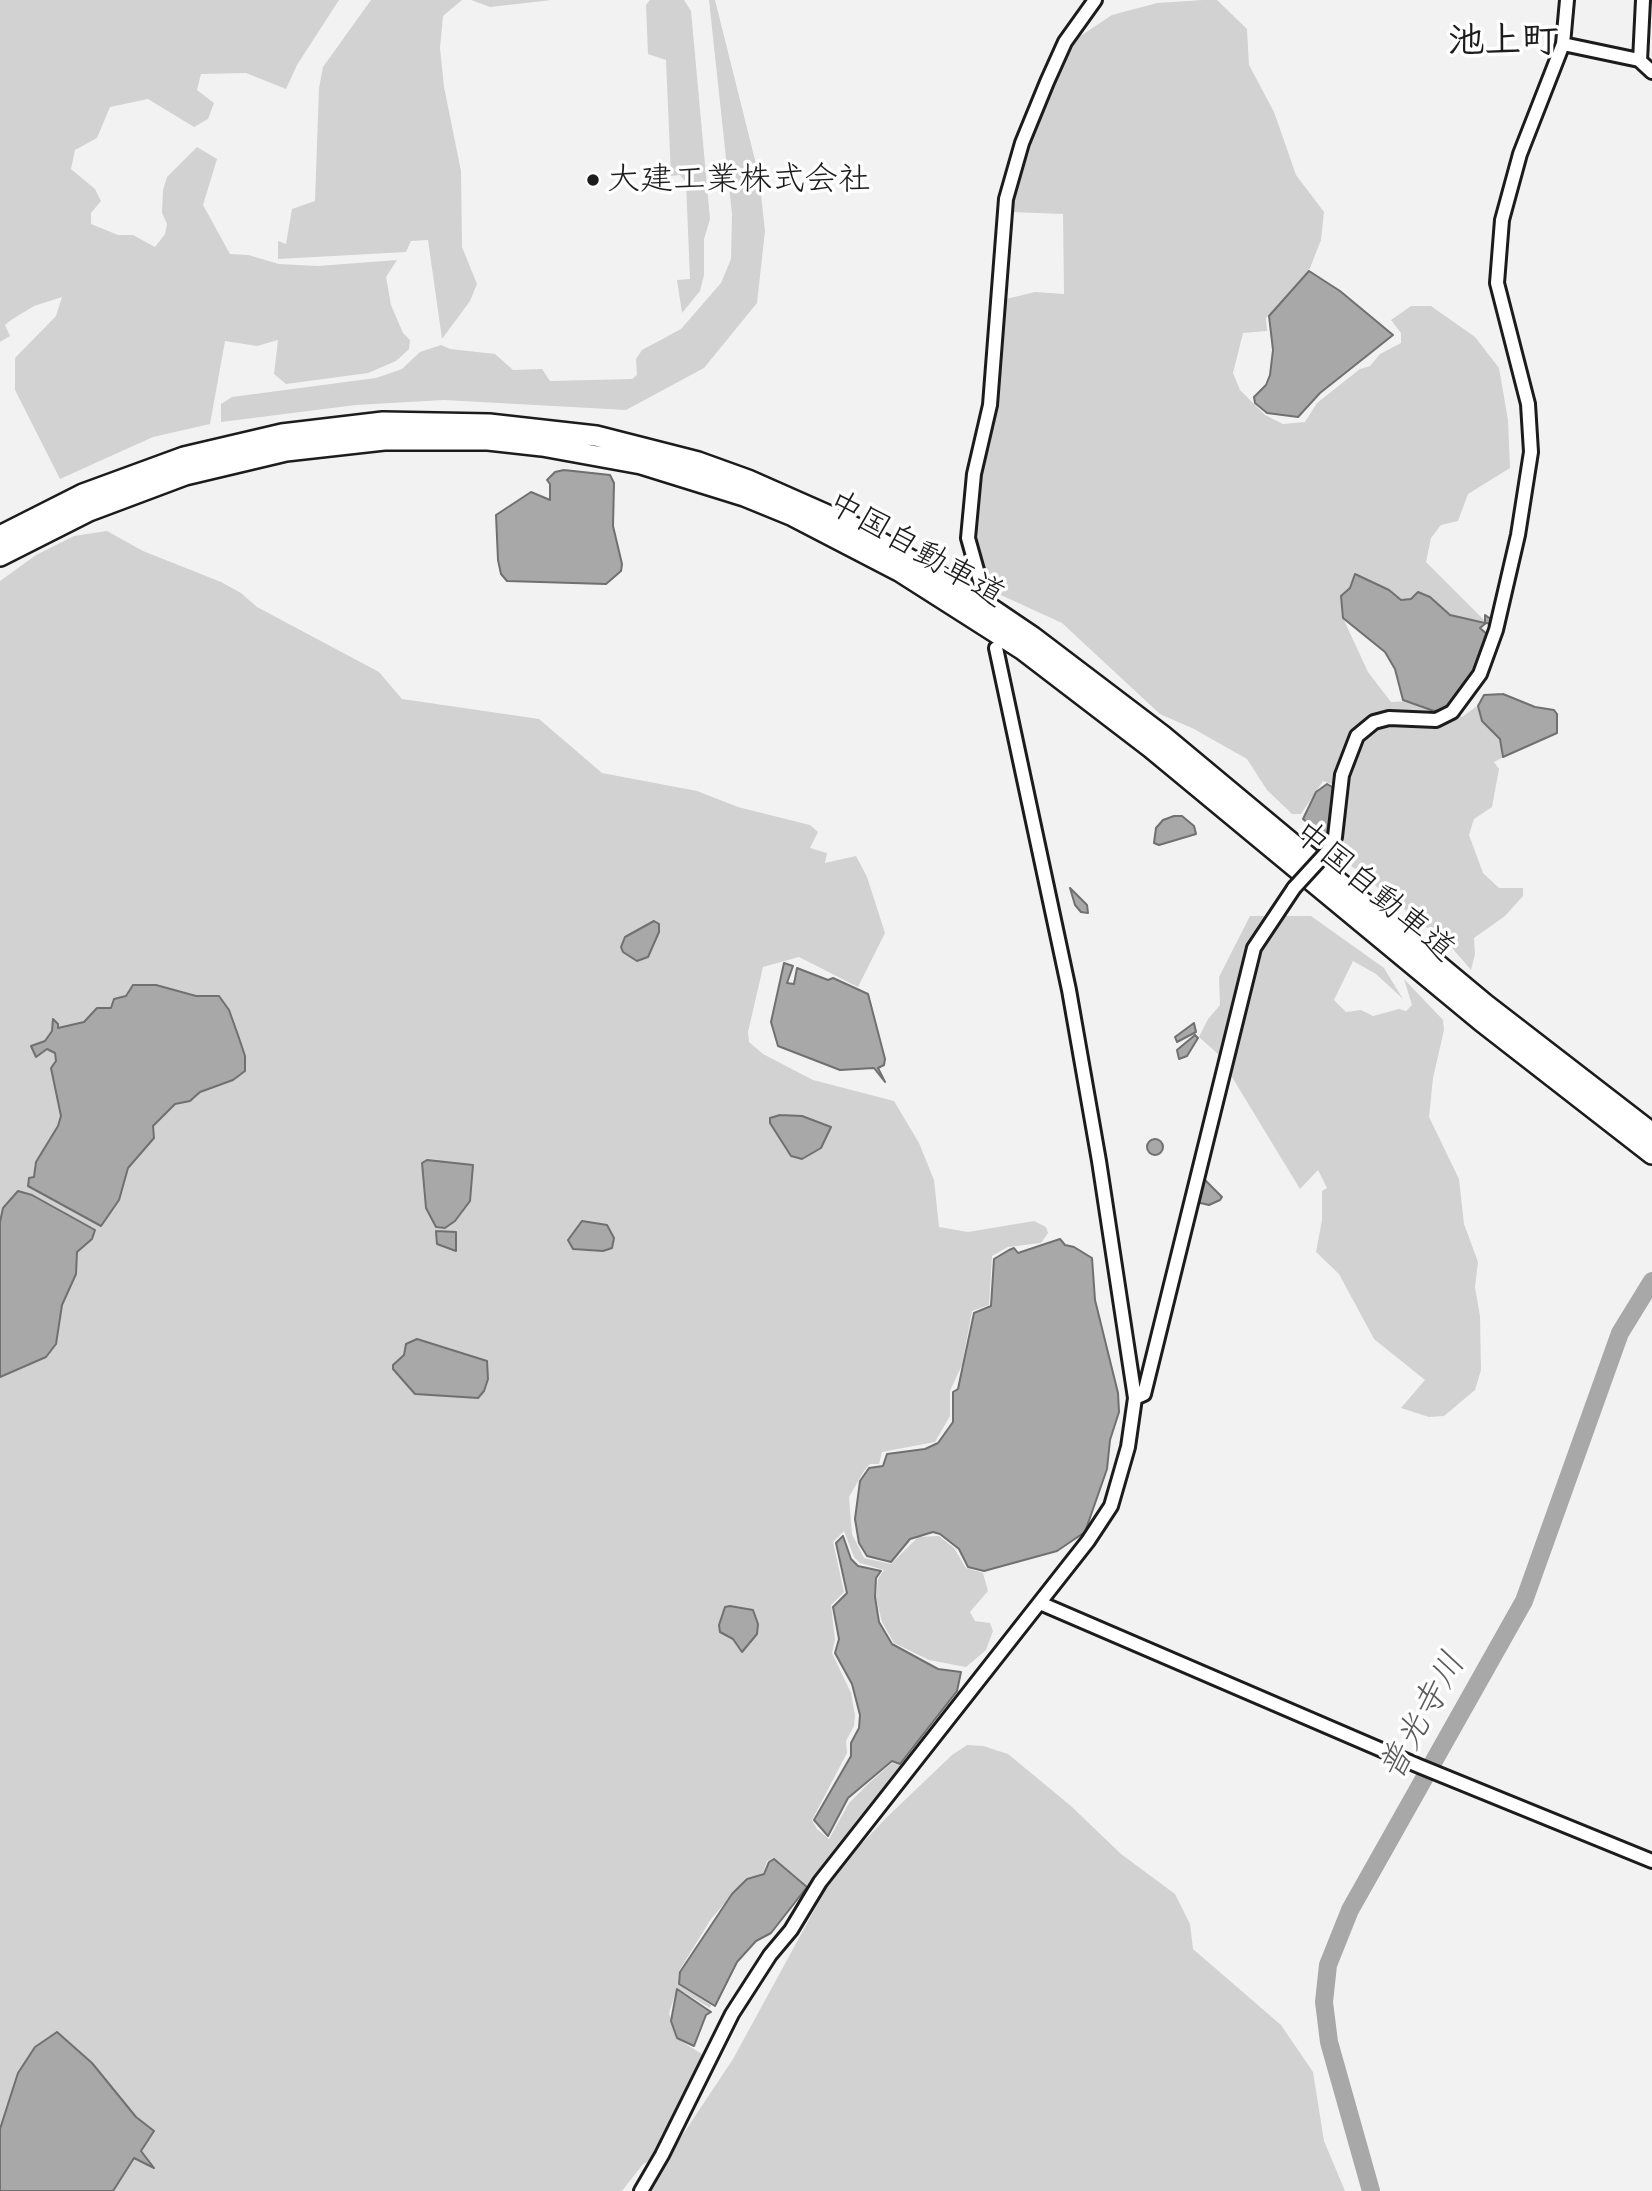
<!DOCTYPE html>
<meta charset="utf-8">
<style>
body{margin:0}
canvas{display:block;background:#f2f2f2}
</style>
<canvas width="1652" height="2191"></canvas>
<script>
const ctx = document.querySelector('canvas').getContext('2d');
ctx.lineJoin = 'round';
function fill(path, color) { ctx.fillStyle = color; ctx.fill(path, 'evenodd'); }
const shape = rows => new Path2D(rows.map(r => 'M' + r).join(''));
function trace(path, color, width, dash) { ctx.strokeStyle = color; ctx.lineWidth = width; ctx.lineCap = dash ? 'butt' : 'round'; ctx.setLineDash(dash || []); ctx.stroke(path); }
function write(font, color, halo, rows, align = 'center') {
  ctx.font = font + ' Caveat,"Klee One",sans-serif'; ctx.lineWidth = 7; ctx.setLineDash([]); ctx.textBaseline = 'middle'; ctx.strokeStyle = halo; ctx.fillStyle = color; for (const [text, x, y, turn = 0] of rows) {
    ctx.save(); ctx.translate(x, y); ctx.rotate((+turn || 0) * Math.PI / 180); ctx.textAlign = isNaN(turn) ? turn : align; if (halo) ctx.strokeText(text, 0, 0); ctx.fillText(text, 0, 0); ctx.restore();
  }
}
fill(shape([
 [0,0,339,0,297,65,286,89,246,73,201,74,197,90,214,103,208,119,194,127,148,99,110,107,97,138,75,150,71,169,95,189,101,201,91,213,91,224,118,235,133,235,155,247,165,234,167,224,162,213,163,190,167,177,197,147,217,159,203,205,230,254,248,255,279,264,318,266,397,260,386,277,391,305,403,333,410,340,409,349,396,361,368,373,286,384,274,374,278,340,257,346,225,341,210,424,153,437,60,479,15,390,15,358,56,316,62,297,34,306,11,320,5,325,10,336,0,342],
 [371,0,462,0,443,16,440,48,444,87,461,171,462,247,477,284,470,301,442,339,428,240,411,241,406,252,278,259,278,241,286,244,292,209,315,201,319,88,323,67],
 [471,0,552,0,490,7],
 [650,0,684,0,691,11,710,219,704,239,704,275,700,291,682,313,677,280,690,279,686,182,680,175,671,176,666,60,648,54,646,5],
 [709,0,715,0,759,176,765,231,757,303,704,368,626,410,444,400,356,405,221,422,221,404,232,397,376,378,402,369,420,352,441,345,450,349,495,354,513,370,542,369,550,381,632,379,637,375,636,359,642,350,681,329,721,283,731,259,732,214],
 [1203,0,1217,0,1247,29,1249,65,1274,112,1296,175,1324,212,1321,240,1310,268,1287,298,1266,318,1267,331,1243,333,1233,373,1240,390,1265,415,1283,424,1305,422,1317,403,1360,369,1370,366,1380,354,1401,343,1401,333,1391,320,1411,306,1431,306,1475,337,1499,368,1508,420,1510,468,1468,494,1458,521,1441,525,1431,538,1426,562,1486,622,1450,615,1430,597,1419,592,1411,599,1401,600,1389,590,1355,574,1350,588,1341,596,1343,618,1368,672,1391,702,1410,701,1434,711,1450,709,1462,717,1477,706,1482,721,1500,739,1502,758,1494,762,1499,769,1492,807,1474,819,1469,835,1483,873,1499,888,1523,888,1523,896,1505,916,1474,938,1475,954,1471,970,1453,949,1333,851,1344,808,1334,785,1323,781,1301,814,1292,814,1267,790,1247,759,1194,729,1160,714,1062,623,990,590,973,548,979,472,1006,299,1035,292,1064,294,1063,214,1010,212,1023,154,1043,101,1073,41,1112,15,1157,3],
 [107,531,143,551,221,582,241,593,257,607,379,672,402,699,539,719,602,773,697,791,738,807,810,825,818,832,810,848,827,853,825,863,856,856,867,877,885,933,858,987,799,957,763,967,748,1032,749,1042,763,1054,813,1080,894,1101,919,1143,934,1180,939,1227,968,1232,1034,1221,1046,1227,1048,1233,1041,1243,1008,1247,992,1256,989,1305,972,1311,962,1365,950,1391,950,1416,935,1442,882,1452,879,1464,870,1464,864,1471,849,1497,852,1534,864,1558,891,1564,918,1537,939,1536,954,1548,966,1568,983,1573,988,1591,970,1612,975,1621,990,1623,993,1631,986,1650,966,1667,929,1660,894,1643,882,1622,876,1598,878,1579,884,1570,860,1563,854,1557,844,1531,833,1542,844,1592,831,1605,835,1640,832,1653,851,1693,855,1715,854,1726,846,1741,847,1753,812,1820,817,1829,829,1839,849,1803,868,1784,892,1763,903,1766,808,1886,774,1858,767,1861,763,1873,746,1878,711,1919,679,1971,679,1985,711,2005,710,2008,677,1988,669,2013,676,2038,710,2059,668,2151,643,2164,622,2191,0,2191,0,581,36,555,74,536],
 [1250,916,1311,916,1384,968,1403,999,1376,974,1353,961,1334,1000,1346,1012,1361,1010,1373,1016,1399,1009,1406,1011,1412,1005,1404,979,1443,1020,1444,1030,1433,1078,1429,1117,1459,1179,1464,1224,1478,1262,1475,1287,1480,1316,1481,1370,1475,1390,1444,1416,1429,1417,1401,1408,1425,1380,1374,1339,1339,1274,1316,1252,1322,1220,1322,1191,1327,1188,1318,1170,1300,1189,1218,1054,1199,1037,1208,1019,1220,1005,1219,977],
 [967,1745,983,1746,1008,1754,1071,1806,1121,1854,1175,1894,1190,1924,1193,1949,1281,2025,1313,2072,1324,2141,1345,2191,641,2191,658,2172,733,2059,835,1872,886,1818,952,1755]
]), '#d2d2d2');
const water = shape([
 [1309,271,1340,291,1393,335,1320,393,1298,417,1267,413,1255,403,1254,397,1266,385,1270,375,1273,350,1269,316,1309,271],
 [564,470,610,475,614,483,613,526,622,564,621,571,606,584,507,581,501,574,498,560,496,515,531,492,550,500,550,484,547,480,555,472,564,470],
 [1355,574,1389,590,1401,600,1411,599,1418,592,1430,597,1450,615,1485,623,1485,615,1491,619,1491,624,1486,623,1480,628,1489,636,1485,658,1450,708,1434,711,1403,700,1395,669,1385,652,1343,618,1341,596,1350,588,1355,574],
 [1503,694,1535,707,1554,710,1557,714,1557,733,1503,757,1500,739,1482,721,1478,706,1484,695,1503,694],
 [1327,784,1334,788,1330,826,1325,837,1303,819,1316,792,1327,784],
 [1174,816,1182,816,1194,826,1196,834,1159,845,1154,843,1156,828,1163,820,1174,816],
 [1070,888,1087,905,1088,913,1081,912,1075,905,1070,888],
 [654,921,659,924,659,932,648,957,637,961,623,952,621,947,625,937,654,921],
 [784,963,793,966,787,983,794,984,797,968,828,980,833,978,868,994,885,1059,884,1065,878,1068,885,1082,874,1068,840,1070,778,1046,771,1022,784,963],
 [133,985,156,985,196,996,219,996,229,1010,239,1038,245,1056,245,1071,233,1080,200,1092,190,1101,175,1104,153,1126,154,1138,128,1168,119,1200,101,1226,28,1186,29,1178,34,1177,36,1162,58,1126,61,1116,51,1068,56,1061,55,1053,47,1049,36,1057,31,1046,45,1041,52,1031,53,1019,58,1024,58,1028,84,1022,97,1008,111,1008,114,999,126,996,133,985],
 [1194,1023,1196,1032,1177,1042,1175,1037,1194,1023],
 [1195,1035,1198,1038,1187,1056,1179,1059,1177,1050,1195,1035],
 [780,1115,802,1116,831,1127,821,1148,802,1159,791,1156,770,1123,770,1118,780,1115],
 '1147 1147a8 8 0 1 1 16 0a8 8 0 1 1-16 0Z',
 [427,1160,473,1165,470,1201,455,1221,445,1228,436,1227,426,1208,422,1163,427,1160],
 [1200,1175,1222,1197,1220,1200,1209,1205,1196,1202,1200,1175],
 [18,1191,32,1195,95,1230,92,1239,77,1252,76,1274,62,1305,56,1344,46,1357,0,1377,0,1222,3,1208,18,1191],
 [582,1221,607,1225,614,1238,612,1248,603,1251,573,1249,568,1240,582,1221],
 [436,1231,456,1232,456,1251,437,1244,436,1231],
 [1060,1239,1065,1245,1074,1247,1092,1258,1095,1300,1118,1393,1119,1412,1110,1440,1107,1469,1085,1532,1057,1551,984,1571,968,1567,959,1549,940,1534,933,1532,910,1539,891,1562,867,1556,859,1543,855,1519,860,1481,869,1468,883,1466,887,1454,925,1449,938,1443,953,1422,953,1392,958,1389,974,1313,991,1306,994,1259,1009,1250,1014,1248,1018,1253,1060,1239],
 [417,1339,487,1361,488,1379,484,1391,478,1398,415,1394,393,1369,393,1365,404,1355,406,1344,417,1339],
 [843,1536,851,1559,858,1566,881,1571,876,1578,875,1597,879,1622,892,1644,938,1669,961,1672,957,1691,900,1764,892,1761,848,1798,828,1836,814,1820,851,1756,851,1743,859,1728,860,1715,852,1684,835,1653,839,1639,833,1607,847,1593,836,1543,843,1536],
 [730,1606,753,1610,758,1624,757,1634,742,1652,733,1639,720,1632,719,1625,725,1607,730,1606],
 [774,1859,807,1887,771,1933,756,1941,737,1962,715,2006,679,1984,680,1972,732,1894,747,1879,764,1874,769,1862,774,1859],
 [677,1989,711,2012,706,2015,694,2046,677,2038,671,2021,677,1989],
 [57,2032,92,2063,136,2117,154,2131,141,2151,154,2168,134,2158,113,2191,0,2191,0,2129,18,2073,35,2047,57,2032]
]);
fill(water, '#a8a8a8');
trace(water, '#707070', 2);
trace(shape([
 [1371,2191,1329,2042,1324,2002,1328,1965,1350,1910,1524,1601,1620,1333,1652,1281]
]), '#a8a8a8', 18);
const minor = shape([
 [1563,44,1639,60,1652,72],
 [1640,61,1643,0],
 [982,588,968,538,974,474,990,405,1006,199,1022,143,1047,82,1065,42,1095,0],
 [1327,852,1335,837,1342,775,1357,736,1374,722,1389,718,1436,720,1452,712,1480,674,1496,630,1518,535,1531,452,1528,404,1497,283,1502,220,1520,154,1563,44,1567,0],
 [1135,1398,1144,1394,1254,948,1294,888],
 [1040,1603,1419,1766,1652,1861],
 [641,2191,662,2155,732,2014,770,1955,791,1930,820,1882,1088,1541,1111,1506,1128,1447,1135,1398,1099,1161,1069,990,996,648]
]);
const highway = shape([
 [0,536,83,494,184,457,282,434,383,422,489,424,596,436,698,462,748,480,852,526,968,593,1033,637,1162,735,1485,1004,1652,1133],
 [0,556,89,511,185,475,286,451,384,440,488,440,542,446,641,464,744,496,793,516,899,571,1023,650,1151,748,1481,1021,1652,1154]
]);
trace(minor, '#1c1c1c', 18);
trace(highway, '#1c1c1c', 24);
trace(minor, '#fff', 12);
trace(highway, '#fff', 19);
const minorBridge = shape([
 [1294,888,1327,852]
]);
trace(minorBridge, '#1c1c1c', 18, []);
trace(minorBridge, '#fff', 12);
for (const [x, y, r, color] of [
 [593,180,7,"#1c1c1c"]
]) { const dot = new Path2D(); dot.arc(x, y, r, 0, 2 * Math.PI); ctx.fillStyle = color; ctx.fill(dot); trace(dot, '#fff', 2.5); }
write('33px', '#1c1c1c', '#fff', [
 ["大建工業株式会社",607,180]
], 'left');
write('33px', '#1c1c1c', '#fff', [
 ["中国自動車道",916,550,30],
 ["中国自動車道",1374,892,40]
]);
write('italic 35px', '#5b5b5b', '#fff', [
 ["普光寺川",1423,1717,-61]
]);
write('bold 37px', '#1c1c1c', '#fff', [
 ["池上町",1503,42]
]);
</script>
